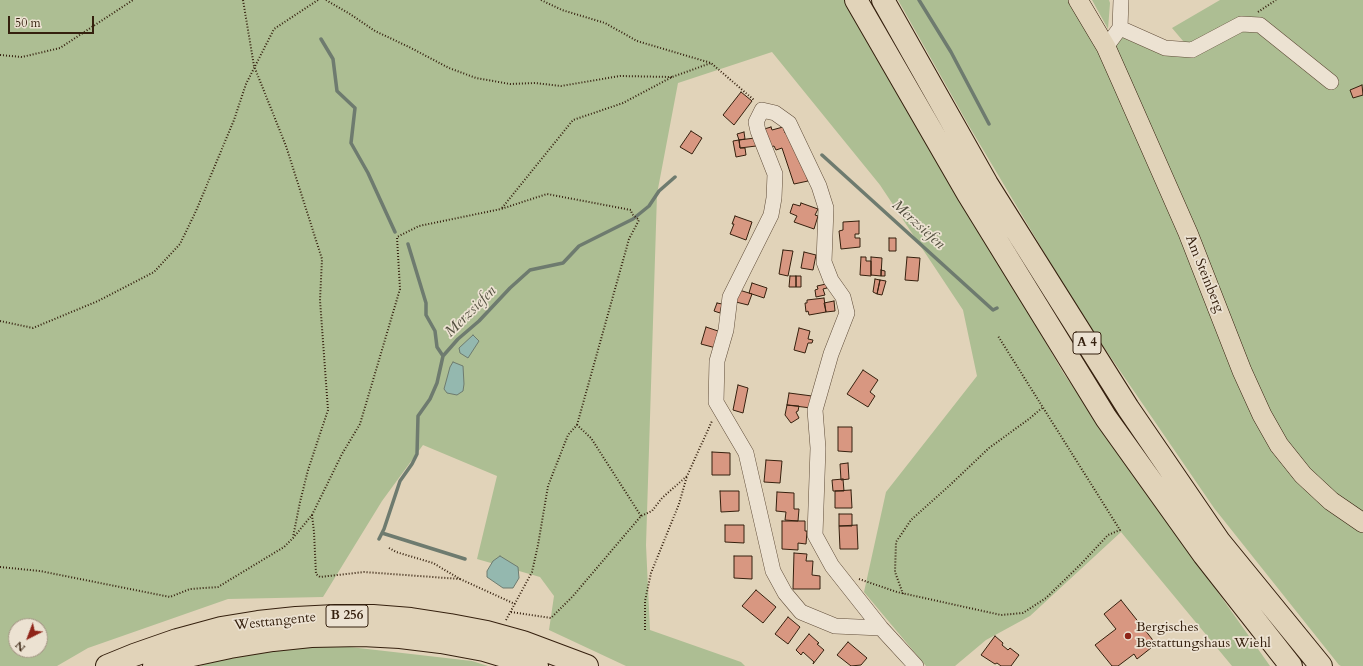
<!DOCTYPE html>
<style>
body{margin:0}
#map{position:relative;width:1363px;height:666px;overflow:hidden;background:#e1d3b9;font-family:Cardo,serif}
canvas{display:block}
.north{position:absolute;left:8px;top:618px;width:40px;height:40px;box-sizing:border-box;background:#ece2d2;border:1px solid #a39484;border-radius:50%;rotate:222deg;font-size:11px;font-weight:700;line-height:16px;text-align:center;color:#35200e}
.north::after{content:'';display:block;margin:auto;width:14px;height:18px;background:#8f2418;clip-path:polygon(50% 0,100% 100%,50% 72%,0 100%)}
.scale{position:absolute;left:8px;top:16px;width:86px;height:18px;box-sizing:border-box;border:2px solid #35200e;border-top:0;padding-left:5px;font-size:12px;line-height:14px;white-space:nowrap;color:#35200e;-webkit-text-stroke:3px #ece2d2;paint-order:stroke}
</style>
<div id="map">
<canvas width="1363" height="666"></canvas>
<div class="north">N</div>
<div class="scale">50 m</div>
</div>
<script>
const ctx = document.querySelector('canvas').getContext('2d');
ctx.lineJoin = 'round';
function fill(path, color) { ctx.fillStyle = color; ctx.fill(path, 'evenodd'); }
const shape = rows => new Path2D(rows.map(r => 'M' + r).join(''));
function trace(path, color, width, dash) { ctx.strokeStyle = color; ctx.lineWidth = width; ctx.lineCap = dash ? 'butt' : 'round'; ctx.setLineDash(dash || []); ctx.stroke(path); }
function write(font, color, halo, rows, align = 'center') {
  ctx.font = font + ' Cardo,serif'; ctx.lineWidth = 3.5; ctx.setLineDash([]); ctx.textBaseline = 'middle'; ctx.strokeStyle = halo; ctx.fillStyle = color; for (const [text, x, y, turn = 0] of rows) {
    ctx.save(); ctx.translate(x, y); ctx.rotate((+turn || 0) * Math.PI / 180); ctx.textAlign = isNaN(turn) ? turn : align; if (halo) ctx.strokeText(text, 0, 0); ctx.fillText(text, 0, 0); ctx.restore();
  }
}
fill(shape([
 [0,0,846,0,1064,374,1270,666,1232,666,1121,532,1030,616,986,640,955,666,926,666,864,592,886,492,977,376,963,310,880,185,772,52,678,83,657,194,646,545,650,630,741,662,745,666,626,666,549,630,554,596,540,577,477,559,497,476,423,445,382,501,323,597,228,599,88,648,57,666,0,666],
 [16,626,40,626,40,650,16,650],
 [898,0,1071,0,1101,51,1179,230,1255,420,1363,531,1363,666,1341,666,1339,665,1214,508,1079,311,969,126],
 [1092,0,1109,0,1110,3,1108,29],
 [1220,0,1363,0,1363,519,1281,442,1112,51,1124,34,1189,48,1172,28],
 [315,643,472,661,488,666,199,666,227,657]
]), '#adbe93');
const water = shape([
 [473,335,479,341,468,358,460,353,459,348,473,335],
 [453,362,463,366,464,384,463,391,457,395,447,393,444,389,450,367,453,362],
 [500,556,518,567,519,578,513,588,503,588,487,577,487,571,493,561,500,556]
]);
fill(water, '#94b8af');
trace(water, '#6e7b6f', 1);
trace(shape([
 [919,0,951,52,989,124],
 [321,39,333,59,337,91,355,108,351,143,368,173,395,232],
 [822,155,993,310,997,308],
 [408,244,426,303,426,315,435,331,437,347,443,356],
 [382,533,465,559],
 [379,539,384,529,400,481,412,464,417,454,418,416,430,399,437,383,443,356,458,339,479,321,510,288,530,270,563,263,579,246,633,219,649,206,659,191,675,177]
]), '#6e7b6f', 3.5);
const building = shape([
 [1362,85,1363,95,1353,98,1350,90,1362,85],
 [741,92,752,101,734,125,723,115,741,92],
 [771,127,772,130,783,127,785,133,796,144,808,181,794,184,782,148,776,150,774,146,767,148,761,130,771,127],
 [691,131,702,138,692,154,680,147,691,131],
 [744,132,745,139,739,140,737,134,744,132],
 [755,138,756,146,740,148,739,140,755,138],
 [739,140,740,148,745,148,746,155,736,157,733,141,739,140],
 [801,203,818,209,815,215,818,216,814,229,794,222,797,216,790,213,793,204,800,206,801,203],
 [735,216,752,222,746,240,730,234,734,224,732,224,735,216],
 [859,221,859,234,855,234,855,238,860,238,860,247,841,249,839,231,843,230,843,222,859,221],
 [889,238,896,238,896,251,889,251,889,238],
 [783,250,793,251,788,276,779,274,783,250],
 [804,252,816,255,813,270,801,268,804,252],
 [861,257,866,257,866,261,871,261,871,276,860,275,861,257],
 [871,257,882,258,881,276,871,275,871,257],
 [907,257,920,258,918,281,905,280,907,257],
 [881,270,885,271,885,276,881,276,881,270],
 [790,276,796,276,796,287,789,287,790,276],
 [796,276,801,276,801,287,796,287,796,276],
 [875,279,880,280,877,294,873,292,875,279],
 [880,280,886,281,882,295,877,294,880,280],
 [752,283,767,288,764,298,749,293,752,283],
 [826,284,827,288,823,289,825,295,816,297,815,290,818,289,817,286,826,284],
 [736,289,752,294,748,305,732,301,736,289],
 [824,298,826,312,809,315,808,311,806,312,805,303,807,303,807,300,824,298],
 [834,301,835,311,826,312,824,303,834,301],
 [717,303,722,304,720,313,714,311,717,303],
 [706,327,721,332,716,348,701,344,706,327],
 [799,328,810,331,808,339,813,340,812,343,808,343,805,353,794,350,799,328],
 [863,370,878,380,870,392,875,396,868,407,847,394,863,370],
 [738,385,748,388,743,413,733,410,738,385],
 [789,393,812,396,811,408,787,405,789,393],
 [787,405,799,406,798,411,796,412,799,418,791,423,785,415,787,405],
 [838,427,852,427,852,452,838,451,838,427],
 [712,452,730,453,730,475,712,475,712,452],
 [766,460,782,461,780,483,764,482,766,460],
 [848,463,849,479,841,480,840,464,848,463],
 [843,479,844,491,833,491,832,480,843,479],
 [851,490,852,508,835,508,835,491,851,490],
 [720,491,739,491,739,511,721,512,720,491],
 [777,492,794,493,794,509,799,509,798,521,785,520,786,512,776,511,777,492],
 [839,514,852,514,852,526,839,526,839,514],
 [782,521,805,521,805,531,807,531,806,544,798,543,798,550,782,549,782,521],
 [725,525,744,525,744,543,725,542,725,525],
 [857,525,858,549,840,549,839,526,857,525],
 [794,553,807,554,806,561,813,561,812,575,820,576,820,589,793,589,794,553],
 [734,556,752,556,752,579,734,578,734,556],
 [756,590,776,607,763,623,742,606,756,590],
 [1121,600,1156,644,1137,659,1134,654,1118,666,1112,666,1095,645,1116,629,1104,614,1121,600],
 [788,617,800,627,788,644,775,634,788,617],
 [809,634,819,643,817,644,824,650,813,664,814,662,803,652,801,655,796,650,809,634],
 [995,636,1003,643,1002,645,1008,650,1010,648,1019,655,1011,666,1001,666,997,663,995,664,981,655,995,636],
 [848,642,867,658,861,665,851,666,837,655,848,642]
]);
fill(building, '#d89781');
trace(building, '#35200e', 1);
const minor = shape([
 [1120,28,1121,0],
 [1106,47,1120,28,1165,48,1192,50,1241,24,1260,25,1331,82],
 [881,628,835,626,801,612,785,593,773,571,746,453,716,402,717,361,726,330,730,297,771,215,774,198,775,174,758,131,756,122,762,110,775,113,789,123,819,186,826,208,824,262,831,280,843,297,847,313,831,354,815,410,818,448,815,535,832,566,881,628,916,666]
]);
const major = shape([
 [1078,0,1106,47,1122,83,1188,233,1242,371,1262,415,1279,445,1303,475,1331,501,1363,523]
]);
const highway = shape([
 [856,0,968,194,1106,418,1204,555,1291,666],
 [883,0,987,184,1128,408,1219,541,1321,666],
 [107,666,134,655,177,640,221,628,258,622,296,618,335,616,373,616,411,619,450,625,487,632,523,642,587,666],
 [154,666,188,656,230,647,273,640,311,636,362,635,400,637,441,642,484,650,537,666]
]);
trace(minor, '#604d39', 16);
trace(major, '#35200e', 20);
trace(highway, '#35200e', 24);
trace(shape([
 [243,0,254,66,286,146,322,259,320,300,328,410,308,470,300,502,293,537],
 [326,0,350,14,375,31,409,47,449,68,476,78,510,84,535,83,561,86,620,76,672,77],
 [541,0,562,10,605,23,637,41,711,63,754,100],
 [1258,12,1276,0],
 [0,55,22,57,60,48,133,0],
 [502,208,573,120,623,103,672,77,711,63],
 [0,321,33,328,98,301,154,272,180,244,196,211,234,120,246,84,274,29,318,0],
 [312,515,314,532,316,574,320,577,364,572,460,579],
 [389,548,396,552,433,563,460,579,515,604],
 [0,567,40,571,170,597,190,589,218,587,284,547,293,538,312,515,342,454,360,424,400,289,397,237,419,226,501,209,547,194,631,210,632,214,639,220,629,239,577,425],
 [859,579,897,592,1001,615,1023,613,1046,598,1081,564,1108,535,1120,530,998,336],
 [903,594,895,572,896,542,911,520,949,486,989,448,1029,419,1042,408],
 [511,612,551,618,573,596,641,516,652,511,662,498,687,476,712,421],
 [506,620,532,572,538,545,548,486,568,435,577,425,591,438,641,516],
 [645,630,645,601,651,573,679,504,687,476]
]), '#35200e', 2, [1, 2]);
trace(minor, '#ece2d2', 15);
trace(major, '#e1d3b9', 19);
trace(highway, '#e1d3b9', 22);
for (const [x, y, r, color] of [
 [1128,636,4,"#8f2418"]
]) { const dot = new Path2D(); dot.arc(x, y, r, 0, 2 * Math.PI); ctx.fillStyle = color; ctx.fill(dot); trace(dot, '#ece2d2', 1.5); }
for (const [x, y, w] of [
 [1087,343,28],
 [347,616,42]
]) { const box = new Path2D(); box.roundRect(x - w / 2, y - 11, w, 22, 3); ctx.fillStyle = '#ece2d2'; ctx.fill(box); trace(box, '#35200e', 1); }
write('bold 13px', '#35200e', null, [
 ["A 4",1087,343],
 ["B 256",347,616]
]);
write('14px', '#35200e', '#ece2d2', [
 ["Am Steinberg",1204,274,68],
 ["Westtangente",275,622,-6]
]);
write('14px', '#35200e', '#ece2d2', [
 ["Bergisches",1136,628],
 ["Bestattungshaus Wiehl",1136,644]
], 'left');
write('italic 15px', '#524e3e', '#ece2d2', [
 ["Merzsiefen",918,225,42],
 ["Merzsiefen",471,312,-45]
]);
</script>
